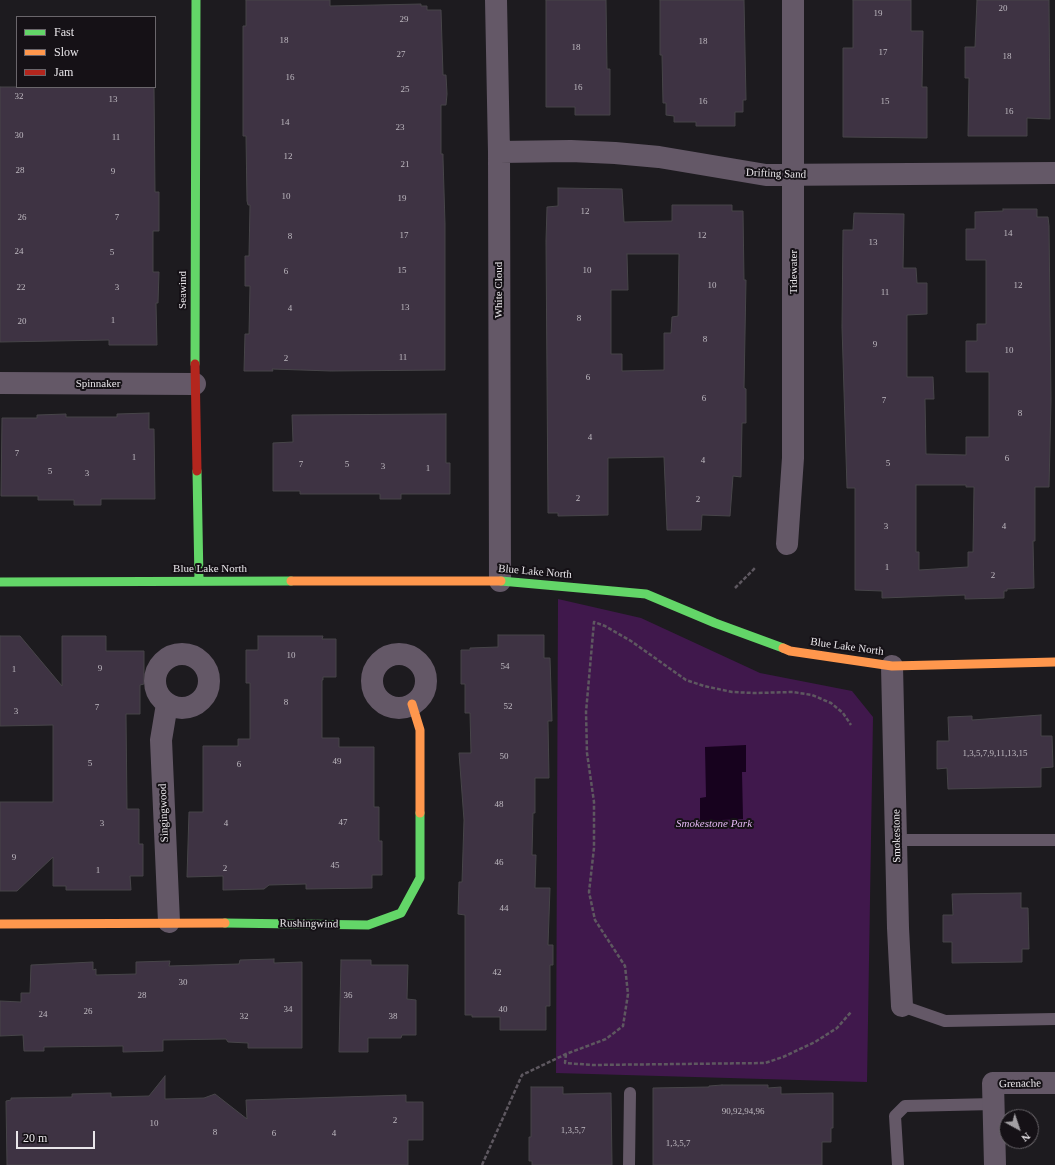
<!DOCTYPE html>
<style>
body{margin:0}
#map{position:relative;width:1055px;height:1165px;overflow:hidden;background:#1d1b1f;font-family:Georgia,serif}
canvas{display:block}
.legend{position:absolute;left:16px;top:16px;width:140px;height:72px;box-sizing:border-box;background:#151116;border:1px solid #6a666b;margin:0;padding:5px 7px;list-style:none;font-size:12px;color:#e9e6ea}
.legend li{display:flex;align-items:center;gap:8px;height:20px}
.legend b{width:20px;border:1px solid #6a666b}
.north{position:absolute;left:999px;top:1109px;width:40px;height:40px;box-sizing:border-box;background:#151116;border:1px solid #6a666b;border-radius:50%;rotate:140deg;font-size:11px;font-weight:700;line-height:16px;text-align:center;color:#e9e6ea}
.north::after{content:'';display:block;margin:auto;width:14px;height:18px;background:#a29fa3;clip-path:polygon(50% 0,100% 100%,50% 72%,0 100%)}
.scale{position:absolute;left:16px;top:1131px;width:79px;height:18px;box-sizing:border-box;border:2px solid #e9e6ea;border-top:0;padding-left:5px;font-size:12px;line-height:14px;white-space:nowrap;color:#e9e6ea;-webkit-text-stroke:3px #151116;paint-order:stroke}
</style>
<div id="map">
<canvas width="1055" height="1165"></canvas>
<ul class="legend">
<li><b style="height:5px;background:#63d668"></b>Fast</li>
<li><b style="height:5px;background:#ff974d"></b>Slow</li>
<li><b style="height:5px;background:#b3261e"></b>Jam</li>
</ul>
<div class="north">N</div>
<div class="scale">20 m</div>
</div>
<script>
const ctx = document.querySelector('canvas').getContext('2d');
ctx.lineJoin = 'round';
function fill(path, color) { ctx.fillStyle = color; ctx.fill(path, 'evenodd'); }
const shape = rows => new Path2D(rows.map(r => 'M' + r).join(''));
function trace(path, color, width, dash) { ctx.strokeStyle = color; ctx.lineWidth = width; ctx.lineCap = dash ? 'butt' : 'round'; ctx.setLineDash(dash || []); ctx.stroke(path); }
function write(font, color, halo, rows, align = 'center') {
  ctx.font = font + ' Georgia,serif'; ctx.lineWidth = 4; ctx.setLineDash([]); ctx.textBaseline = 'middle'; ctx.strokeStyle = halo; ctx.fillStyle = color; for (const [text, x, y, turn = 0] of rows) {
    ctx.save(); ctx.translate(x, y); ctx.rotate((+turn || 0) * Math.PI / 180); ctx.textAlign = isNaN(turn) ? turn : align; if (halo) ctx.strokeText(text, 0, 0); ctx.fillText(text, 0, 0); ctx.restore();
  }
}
fill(shape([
 [558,599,641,618,760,673,852,691,873,717,867,1082,556,1073]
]), '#40184c');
fill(shape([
 [746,745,746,772,742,772,743,819,700,821,700,798,706,797,705,747]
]), '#17021e');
const building = shape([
 [246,0,330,0,330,6,421,4,421,6,427,6,427,10,441,10,443,75,446,75,447,94,446,105,441,105,441,154,443,154,443,158,445,224,445,370,331,371,272,369,273,371,244,371,245,334,249,334,250,286,245,286,245,256,249,256,250,205,248,205,247,201,246,136,243,136,243,26,246,26,246,0],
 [546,0,606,0,607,69,610,69,610,115,575,115,575,107,546,107,546,0],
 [660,0,744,0,746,100,743,100,743,112,735,112,735,126,696,126,696,122,674,122,674,116,666,115,666,103,663,103,662,55,660,55,660,0],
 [853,0,911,0,911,31,923,31,922,87,927,87,927,138,843,137,843,48,853,48,853,0],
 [977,0,1049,0,1050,119,1027,118,1027,136,968,136,969,78,965,78,965,47,975,47,977,0],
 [0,87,154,87,155,192,159,192,159,231,153,231,153,272,159,272,158,303,156,303,157,345,109,345,109,340,0,342,0,87],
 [558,188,622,189,624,222,672,221,672,205,732,205,732,211,743,211,744,280,746,280,744,388,746,389,746,423,742,423,741,477,733,476,730,516,702,515,701,530,667,530,664,457,608,458,608,515,558,516,558,513,548,513,546,241,547,207,558,206,558,188],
 [627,254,679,254,678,316,672,317,671,333,664,333,664,370,622,371,622,354,611,354,611,290,628,290,627,254],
 [1003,209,1037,209,1037,217,1048,217,1049,226,1051,400,1049,487,1035,487,1035,541,1033,541,1034,588,1007,589,1007,591,1004,591,1004,598,965,599,965,595,882,598,882,591,855,590,855,488,847,488,842,327,843,230,853,230,854,213,904,214,903,268,916,268,917,283,927,283,927,314,907,315,907,377,933,377,934,399,925,399,926,454,966,455,966,437,989,437,989,372,966,372,966,341,977,341,977,324,986,324,986,260,966,260,966,229,975,229,975,212,1003,211,1003,209],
 [916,485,966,485,966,487,974,487,973,552,968,552,968,567,919,570,919,552,916,552,916,485],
 [149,413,149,429,154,429,155,499,101,499,101,505,74,505,74,500,38,500,38,496,1,496,2,418,37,418,37,415,66,414,66,417,117,417,117,414,149,413],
 [446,414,446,463,450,463,450,494,401,494,401,499,380,499,380,494,300,494,300,491,273,491,273,443,293,442,292,415,446,414],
 [498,635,544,635,544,658,550,658,552,721,548,721,549,778,535,778,535,813,533,813,532,855,536,855,535,888,550,888,548,945,553,945,553,965,550,965,550,1006,546,1006,546,1030,500,1030,500,1017,472,1017,472,1015,465,1015,465,915,458,914,459,882,462,882,464,820,459,753,471,753,470,713,465,713,465,684,461,684,461,650,470,650,470,648,498,647,498,635],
 [0,636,20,636,62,686,62,636,106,636,106,651,144,651,144,684,140,685,140,714,126,714,127,809,139,809,139,844,143,844,143,876,130,876,131,890,66,890,66,886,53,886,53,857,17,891,0,891,0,802,53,802,53,725,0,726,0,636],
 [258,636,323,636,322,639,336,639,336,677,323,677,323,680,322,680,322,738,339,738,339,747,374,747,374,807,379,807,379,841,382,841,382,875,372,875,372,888,306,889,306,884,269,885,264,889,223,890,223,876,187,877,189,812,203,812,203,746,238,746,238,739,250,739,250,683,246,683,246,650,258,650,258,636],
 [1041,715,1041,736,1052,736,1053,767,1041,768,1041,787,948,789,947,768,937,769,937,741,949,741,948,717,972,716,972,720,1041,715],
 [1021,893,1021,908,1028,908,1029,949,1022,949,1022,962,952,963,952,942,943,942,943,915,953,915,952,894,1021,893],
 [274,959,274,963,302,962,302,1048,248,1048,248,1043,228,1042,226,1039,163,1040,163,1051,123,1052,123,1046,44,1047,44,1051,24,1051,23,1035,0,1036,0,1001,21,1002,21,993,30,993,31,965,93,962,93,970,96,969,96,975,136,974,136,962,170,961,169,966,239,964,240,960,274,959],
 [341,960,371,960,371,965,408,965,407,999,416,1000,416,1035,402,1035,401,1038,368,1038,368,1052,339,1052,341,960],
 [165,1076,165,1099,204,1098,215,1094,247,1119,246,1100,406,1095,406,1102,423,1102,423,1140,408,1140,408,1165,7,1165,6,1101,11,1100,11,1098,72,1097,72,1094,111,1093,111,1097,149,1096,165,1076],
 [722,1085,768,1085,768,1088,781,1087,781,1094,833,1093,833,1128,831,1128,831,1142,822,1142,822,1165,653,1165,653,1088,709,1087,709,1086,722,1085],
 [531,1087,563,1087,563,1094,611,1093,612,1165,532,1165,532,1161,529,1161,529,1137,531,1137,531,1087]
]);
fill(building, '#3e3343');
trace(building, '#474549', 1);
trace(shape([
 [735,588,756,567],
 [566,1054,565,1063,593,1065,765,1063,783,1057,815,1042,837,1028,851,1012],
 [482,1165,522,1075,566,1054,606,1039,623,1026,628,994,625,966,595,920,589,892,594,848,594,802,587,753,586,712,594,622,605,626,631,641,686,680,704,686,732,692,754,693,793,692,812,695,831,703,843,713,851,725]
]), '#5e5860', 2.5, [4, 2]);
trace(shape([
 [897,840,1055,840],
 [902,1006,945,1021,1055,1019],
 [629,1165,630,1093],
 [898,1165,895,1116,905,1106,994,1104]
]), '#645867', 12);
trace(shape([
 [496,0,499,152,500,581],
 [499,152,571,151,615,153,659,157,766,175,1055,173],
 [0,383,195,384],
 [787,544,793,458,793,0],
 '372 681a27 27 0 1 1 54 0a27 27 0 1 1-54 0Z',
 '155 681a27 27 0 1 1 54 0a27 27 0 1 1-54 0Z',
 [892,666,898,928,902,1006],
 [167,704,161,740,169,922],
 [995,1165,993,1083,1055,1083]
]), '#645867', 22);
trace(shape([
 [195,364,196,0],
 [197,471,199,581],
 [501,581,646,594,715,623,783,648],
 [0,582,291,581],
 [225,923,368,925,401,913,420,878,420,813]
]), '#63d668', 9);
trace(shape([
 [291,581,501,581],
 [783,648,790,651,892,666,1055,662],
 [412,704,420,730,420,813],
 [0,924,225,923]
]), '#ff974d', 9);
trace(shape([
 [195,364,197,471]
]), '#b3261e', 9);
write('9px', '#beb9c0', null, [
 ["20",1003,9],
 ["19",878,14],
 ["29",404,20],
 ["18",284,41],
 ["18",703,42],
 ["18",576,48],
 ["17",883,53],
 ["27",401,55],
 ["18",1007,57],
 ["16",290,78],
 ["16",578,88],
 ["25",405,90],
 ["32",19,97],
 ["13",113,100],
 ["16",703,102],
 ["15",885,102],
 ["16",1009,112],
 ["14",285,123],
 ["23",400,128],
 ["30",19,136],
 ["11",116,138],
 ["12",288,157],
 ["21",405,165],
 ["28",20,171],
 ["9",113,172],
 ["10",286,197],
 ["19",402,199],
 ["12",585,212],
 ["26",22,218],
 ["7",117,218],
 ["14",1008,234],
 ["17",404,236],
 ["12",702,236],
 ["8",290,237],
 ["13",873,243],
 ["24",19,252],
 ["5",112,253],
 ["15",402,271],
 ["10",587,271],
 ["6",286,272],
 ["10",712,286],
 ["12",1018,286],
 ["22",21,288],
 ["3",117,288],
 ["11",885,293],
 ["13",405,308],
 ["4",290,309],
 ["8",579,319],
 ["1",113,321],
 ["20",22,322],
 ["8",705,340],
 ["9",875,345],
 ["10",1009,351],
 ["11",403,358],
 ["2",286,359],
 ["6",588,378],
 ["6",704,399],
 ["7",884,401],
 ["8",1020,414],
 ["4",590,438],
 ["7",17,454],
 ["1",134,458],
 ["6",1007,459],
 ["4",703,461],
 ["5",888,464],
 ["7",301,465],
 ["5",347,465],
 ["3",383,467],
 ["1",428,469],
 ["5",50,472],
 ["3",87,474],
 ["2",578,499],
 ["2",698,500],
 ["3",886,527],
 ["4",1004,527],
 ["1",887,568],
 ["2",993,576],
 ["10",291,656],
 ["54",505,667],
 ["9",100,669],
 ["1",14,670],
 ["8",286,703],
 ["52",508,707],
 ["7",97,708],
 ["3",16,712],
 ["1,3,5,7,9,11,13,15",995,754],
 ["50",504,757],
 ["49",337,762],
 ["5",90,764],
 ["6",239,765],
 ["48",499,805],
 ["47",343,823],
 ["3",102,824],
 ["4",226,824],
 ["9",14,858],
 ["46",499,863],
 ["45",335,866],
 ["2",225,869],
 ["1",98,871],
 ["44",504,909],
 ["42",497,973],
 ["30",183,983],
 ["28",142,996],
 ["36",348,996],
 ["34",288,1010],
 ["40",503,1010],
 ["26",88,1012],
 ["24",43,1015],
 ["32",244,1017],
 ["38",393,1017],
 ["90,92,94,96",743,1112],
 ["2",395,1121],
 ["10",154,1124],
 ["1,3,5,7",573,1131],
 ["8",215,1133],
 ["6",274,1134],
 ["4",334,1134],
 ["1,3,5,7",678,1144]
]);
write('11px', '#e9e6ea', '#151116', [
 ["Drifting Sand",776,174,2],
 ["Tidewater",794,272,-90],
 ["Seawind",183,290,-90],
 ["White Cloud",499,290,-90],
 ["Spinnaker",98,384],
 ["Blue Lake North",210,569],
 ["Blue Lake North",535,572,5],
 ["Blue Lake North",847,647,8],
 ["Singingwood",164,813,-92],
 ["Smokestone",897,836,-91],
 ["Rushingwind",309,924,1],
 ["Grenache",1020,1084,-1]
]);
write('italic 11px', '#e4b8f3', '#151116', [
 ["Smokestone Park",714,824]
]);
</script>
